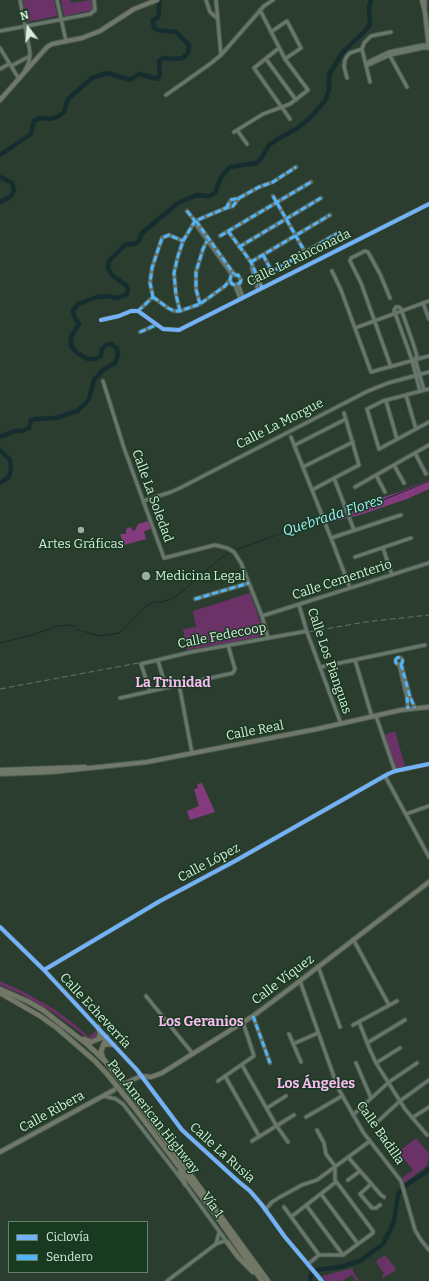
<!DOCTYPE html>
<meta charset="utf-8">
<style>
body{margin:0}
#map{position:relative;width:429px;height:1281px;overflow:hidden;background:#2b3d2f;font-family:Bitter,serif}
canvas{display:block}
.legend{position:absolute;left:8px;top:1221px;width:140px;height:52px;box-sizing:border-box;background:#183a21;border:1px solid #64816b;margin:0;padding:5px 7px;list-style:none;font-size:12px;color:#d7ebdb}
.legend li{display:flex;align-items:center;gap:8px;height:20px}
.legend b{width:20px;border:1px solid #64816b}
.north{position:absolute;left:8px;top:8px;width:40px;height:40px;-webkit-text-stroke:3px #183a21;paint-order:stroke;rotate:344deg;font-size:11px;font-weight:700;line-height:16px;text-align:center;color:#d7ebdb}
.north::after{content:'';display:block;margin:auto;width:14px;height:18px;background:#d7ebdb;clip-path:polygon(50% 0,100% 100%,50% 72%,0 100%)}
</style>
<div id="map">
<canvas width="429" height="1281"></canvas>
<ul class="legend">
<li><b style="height:5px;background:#73b2f8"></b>Ciclovía</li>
<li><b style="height:5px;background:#52b3f8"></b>Sendero</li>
</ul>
<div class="north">N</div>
</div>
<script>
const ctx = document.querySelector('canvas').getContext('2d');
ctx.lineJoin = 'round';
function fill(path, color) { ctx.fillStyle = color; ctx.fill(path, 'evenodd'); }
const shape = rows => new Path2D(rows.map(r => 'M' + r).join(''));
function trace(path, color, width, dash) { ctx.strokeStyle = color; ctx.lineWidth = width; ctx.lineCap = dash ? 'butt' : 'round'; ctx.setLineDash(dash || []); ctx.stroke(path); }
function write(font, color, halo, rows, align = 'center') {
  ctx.font = font + ' Bitter,serif'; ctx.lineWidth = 3; ctx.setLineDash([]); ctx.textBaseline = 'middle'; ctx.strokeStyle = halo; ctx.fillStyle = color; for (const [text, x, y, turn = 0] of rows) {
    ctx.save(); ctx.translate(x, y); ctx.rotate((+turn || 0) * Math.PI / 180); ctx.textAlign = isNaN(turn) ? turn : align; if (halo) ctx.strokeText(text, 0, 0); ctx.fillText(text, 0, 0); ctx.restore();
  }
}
fill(shape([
 [23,0,54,0,57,16,27,22],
 [61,0,70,0,71,3,91,0,93,10,64,16],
 [250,593,265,636,187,650,183,629,196,627,193,611],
 [395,731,405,766,395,769,384,735],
 [0,981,24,992,54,1009,74,1024,89,1037,96,1031,97,1036,92,1040,85,1038,81,1033,54,1013,21,994,0,985],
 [416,1138,429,1154,427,1166,404,1183,402,1178,413,1170,398,1152],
 [385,1255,396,1269,395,1271,383,1278,382,1276,384,1274,376,1261],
 [353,1268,353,1272,359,1281,356,1281,352,1275,342,1281,326,1281,322,1276]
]), '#6b3267');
fill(shape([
 [429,480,429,489,407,499,360,515,327,523,325,516,399,492],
 [148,521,151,529,144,531,146,539,124,545,120,534,126,534,126,529,131,527,133,531,135,530,138,524],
 [202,783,215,812,190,820,187,811,199,806,194,789,198,788,197,784]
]), '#833b7e');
trace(shape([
 [236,550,309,523,339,515,371,505,429,481],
 [0,643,32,635,58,626,68,625,75,626,79,630,100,636,119,633,127,626,146,606,154,602,163,602,173,598,183,591,203,572,212,566,219,559,230,553]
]), '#152d2f', 1);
trace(shape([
 [0,155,31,134,34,121,40,118,51,119,59,116,64,112,68,99,92,78,107,73,130,80,139,74,158,79,160,74,159,61,163,58,173,59,183,58,188,53,189,45,176,32,158,30,154,28,153,20,157,18,159,14,159,0],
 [0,177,12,183,14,191,10,197,0,202],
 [0,437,15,431,21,431,29,428,31,420,36,419,56,418,77,411,86,403,89,399,94,380,103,370,115,363,118,355,117,348,111,344,106,345,102,349,101,356,95,359,88,359,77,353,71,346,71,337,79,324,74,316,73,310,78,304,97,297,107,296,116,298,123,296,127,294,128,289,126,285,112,275,108,268,109,261,125,245,130,244,134,244,139,241,142,233,178,203,197,195,209,196,215,193,221,177,230,167,256,163,261,159,269,145,278,139,296,129,309,119,325,101,329,91,329,75,342,53,367,29,370,24,369,7,371,0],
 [0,450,10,460,11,469,9,477,0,483],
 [310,1281,311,1275,317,1270,340,1267,360,1261,383,1244,394,1222,398,1194,405,1186,426,1172,429,1169]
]), '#152d2f', 4.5);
const minor = shape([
 [20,0,30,52,29,62,25,70],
 [57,0,66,41],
 [206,0,210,12,217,18],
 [216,0,221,55],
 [425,0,425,8],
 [0,31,90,14,95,10,94,0],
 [271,32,287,21,301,48,285,59],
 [0,48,19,79],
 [279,48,254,68,290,119],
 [362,49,364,43,371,36,391,32],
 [362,49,370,82],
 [389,54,407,87],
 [266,59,296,100],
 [366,63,389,52,423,45,428,45],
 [11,66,30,56],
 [366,66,390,55,423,48,429,48],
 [0,69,9,64],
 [347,78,344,66,345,60,347,56,350,53,362,49],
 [166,95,210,64,221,55,264,6,273,0],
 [237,130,247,144],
 [234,132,263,114,290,104,308,90,285,59,260,10],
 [273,196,305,252],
 [226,208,231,200,239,198,259,187,273,182,296,167],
 [187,211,195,221],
 [196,221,234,274],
 [194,222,232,275],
 [228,231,251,262,262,288],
 [220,236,311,182],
 [239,247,321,198],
 [263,255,270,268,271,270,275,270,338,233],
 [251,262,330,215],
 [252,265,252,269,258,290],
 [332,271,341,290,371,372,429,356],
 [238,284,243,297],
 [235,285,240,299],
 [153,297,168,308,174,311,180,311,200,304,225,286,230,280,231,276,233,275,238,275,241,280,240,283,235,285,232,284,230,280],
 [153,297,150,283,152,268,162,238,169,235,183,241],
 [390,298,380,274,368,252,365,251,351,258,350,261,361,283,391,367],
 [423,303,429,319],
 [200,304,196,289,196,272,203,249,207,241],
 [138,311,153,297],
 [180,311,176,295,174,273,178,256,183,241,195,221,226,208,233,206,239,198],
 [101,320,119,316,131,311,138,311,163,329,179,330,429,204],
 [355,328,429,301],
 [140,332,156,325],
 [103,381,124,448,164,558,215,545,227,548,234,552,241,563,262,616,268,638],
 [429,389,383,401,367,409,379,449,429,422],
 [420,391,412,360,394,310,396,307,399,307,401,309,413,343,417,356,415,359,424,390],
 [406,395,416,429],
 [386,401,397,439],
 [291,437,331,538,350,588],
 [295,445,346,419],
 [415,453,426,474],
 [394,465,404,483],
 [303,467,353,442],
 [376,475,385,492],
 [334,478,354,530],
 [355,487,429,445],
 [312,490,359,465,344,413],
 [143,501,171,492,180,488,368,391,388,383,429,372],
 [331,538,401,515],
 [383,548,392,575],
 [355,557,411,538],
 [195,599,249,583],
 [299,605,307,632,341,724],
 [262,616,429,563],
 '395.5 661a3.5 3.5 0 1 1 7 0a3.5 3.5 0 1 1-7 0Z',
 [355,660,372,717],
 [158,661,166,687],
 [399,664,407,698,408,709],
 [401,664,410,697,415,708],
 [321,667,425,645],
 [179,684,192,753],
 [150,691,141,664,191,652,307,631],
 [120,698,233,673,235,669,228,645],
 [376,716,395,771],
 [385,776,429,857],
 [406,814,429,806],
 [0,927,44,970,137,1070,182,1130,239,1182,250,1191,262,1205,285,1237,322,1281],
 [353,939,389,1005],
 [318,966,340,1027],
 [44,970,160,901,235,861,388,774,395,771,429,764],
 [300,981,338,1088,363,1132,401,1181,415,1230,421,1240,429,1250],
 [146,996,193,1054],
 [253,1016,270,1063],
 [359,1022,370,1050,376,1063,405,1109,427,1135],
 [353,1025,397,1001],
 [289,1034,301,1062],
 [367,1043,405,1020],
 [293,1044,318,1033],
 [356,1063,371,1098],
 [376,1063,400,1048],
 [242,1065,276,1125,288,1142],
 [225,1076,259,1136],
 [218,1081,254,1056,243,1022],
 [104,1096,116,1099,123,1104,185,1184,227,1242],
 [267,1108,286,1096],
 [353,1115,389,1082,417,1063],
 [306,1117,342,1096],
 [412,1118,429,1107],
 [374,1125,400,1101,429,1080],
 [252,1141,294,1115],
 [348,1157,381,1195,384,1197],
 [348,1180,360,1171],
 [371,1184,360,1194,372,1208,376,1208,380,1205],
 [321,1194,358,1244],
 [306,1205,343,1255],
 [284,1207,319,1255],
 [265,1210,272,1202,280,1197,302,1185,317,1180,370,1141],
 [291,1217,336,1182],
 [216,1244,219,1233],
 [308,1264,319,1255,343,1255,373,1233,373,1231,335,1180,335,1166,326,1154,324,1143,317,1130],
 [167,1281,216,1244,224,1241,227,1242]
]);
const major = shape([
 [422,0,425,12,429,48],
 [0,100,47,47,52,44,82,38,100,31,134,9,157,0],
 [0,770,85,767],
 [0,774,52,772,147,762,317,729,401,710,429,707],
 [128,1082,141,1076,151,1077,162,1073,253,1016,292,987,429,882],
 [0,1152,114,1090]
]);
const highway = shape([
 [0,989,29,1002,43,1010,88,1045,105,1061,137,1101,268,1281],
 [0,993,40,1016,57,1028,95,1061,107,1074,133,1106,217,1217,262,1281],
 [98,1027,100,1033,99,1039],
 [84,1039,91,1042,101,1038,107,1037,101,1051,103,1058],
 [103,1045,108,1044,114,1045],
 [180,1172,185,1184],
 [227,1242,238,1257,253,1272]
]);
trace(minor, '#4a5b4e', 5);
trace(major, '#4a5b4e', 6);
trace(highway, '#4a5b4e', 6);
trace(minor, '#69766b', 3);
trace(major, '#70786a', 4);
trace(highway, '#737866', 4.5);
trace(shape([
 [0,689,202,651,365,622,429,615]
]), '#66746a', 1, [6, 3]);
trace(shape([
 [273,196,305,252],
 [226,208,231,200,239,198,259,187,273,182,296,167],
 [187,211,195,221],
 [196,221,234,274],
 [228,231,251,262,262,288],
 [220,236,311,182],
 [239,247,321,198],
 [263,255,270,268,271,270,275,270,338,233],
 [251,262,330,215],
 [153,297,168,308,174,311,180,311,200,304,225,286,230,280,231,276,233,275,238,275,241,280,240,283,235,285,232,284,230,280],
 [153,297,150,283,152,268,162,238,169,235,183,241],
 [200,304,196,289,196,272,203,249,207,241],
 [138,311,153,297],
 [180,311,176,295,174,273,178,256,183,241,195,221,226,208,233,206,239,198],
 [140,332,156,325],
 [195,599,249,583],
 '395.5 661a3.5 3.5 0 1 1 7 0a3.5 3.5 0 1 1-7 0Z',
 [401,664,410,697,415,708],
 [407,697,408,709],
 [253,1016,270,1063]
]), '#52b3f8', 3, [6, 3]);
trace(shape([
 [101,320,119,316,131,311,138,311,163,329,179,330,429,204],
 [0,927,44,970,137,1070,182,1130,239,1182,250,1191,262,1205,285,1237,322,1281],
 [44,970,160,901,235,861,388,774,395,771,429,764]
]), '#73b2f8', 4);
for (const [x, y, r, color] of [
 [81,530,4,"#9bae9f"],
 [146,576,5,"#9bae9f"]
]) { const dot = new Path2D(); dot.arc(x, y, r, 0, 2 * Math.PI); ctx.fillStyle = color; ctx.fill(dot); trace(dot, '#183a21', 1.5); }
write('13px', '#d7ebdb', '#183a21', [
 ["Calle La Rinconada",299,258,-26],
 ["Calle La Morgue",280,424,-27],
 ["Calle La Soledad",152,496,70],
 ["Calle Cementerio",342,580,-18],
 ["Calle Fedecoop",222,636,-11],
 ["Calle Los Pianguas",329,661,71],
 ["Calle Real",255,731,-11],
 ["Calle López",209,863,-28],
 ["Calle Víquez",283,980,-37],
 ["Calle Echeverría",95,1011,47],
 ["Calle Ribera",52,1112,-29],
 ["Pan American Highway",153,1117,52],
 ["Calle Badilla",380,1133,55],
 ["Calle La Rusia",222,1153,42],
 ["Vía 1",212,1205,54]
]);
write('13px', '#d7ebdb', '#183a21', [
 ["Artes Gráficas",81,544],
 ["Medicina Legal",155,576,"left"]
]);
write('italic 14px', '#a6edfa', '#183a21', [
 ["Quebrada Flores",333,516,-18]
]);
write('bold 14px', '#f9bbf2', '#183a21', [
 ["La Trinidad",173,683],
 ["Los Geranios",201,1022],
 ["Los Ángeles",316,1084]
]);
</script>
